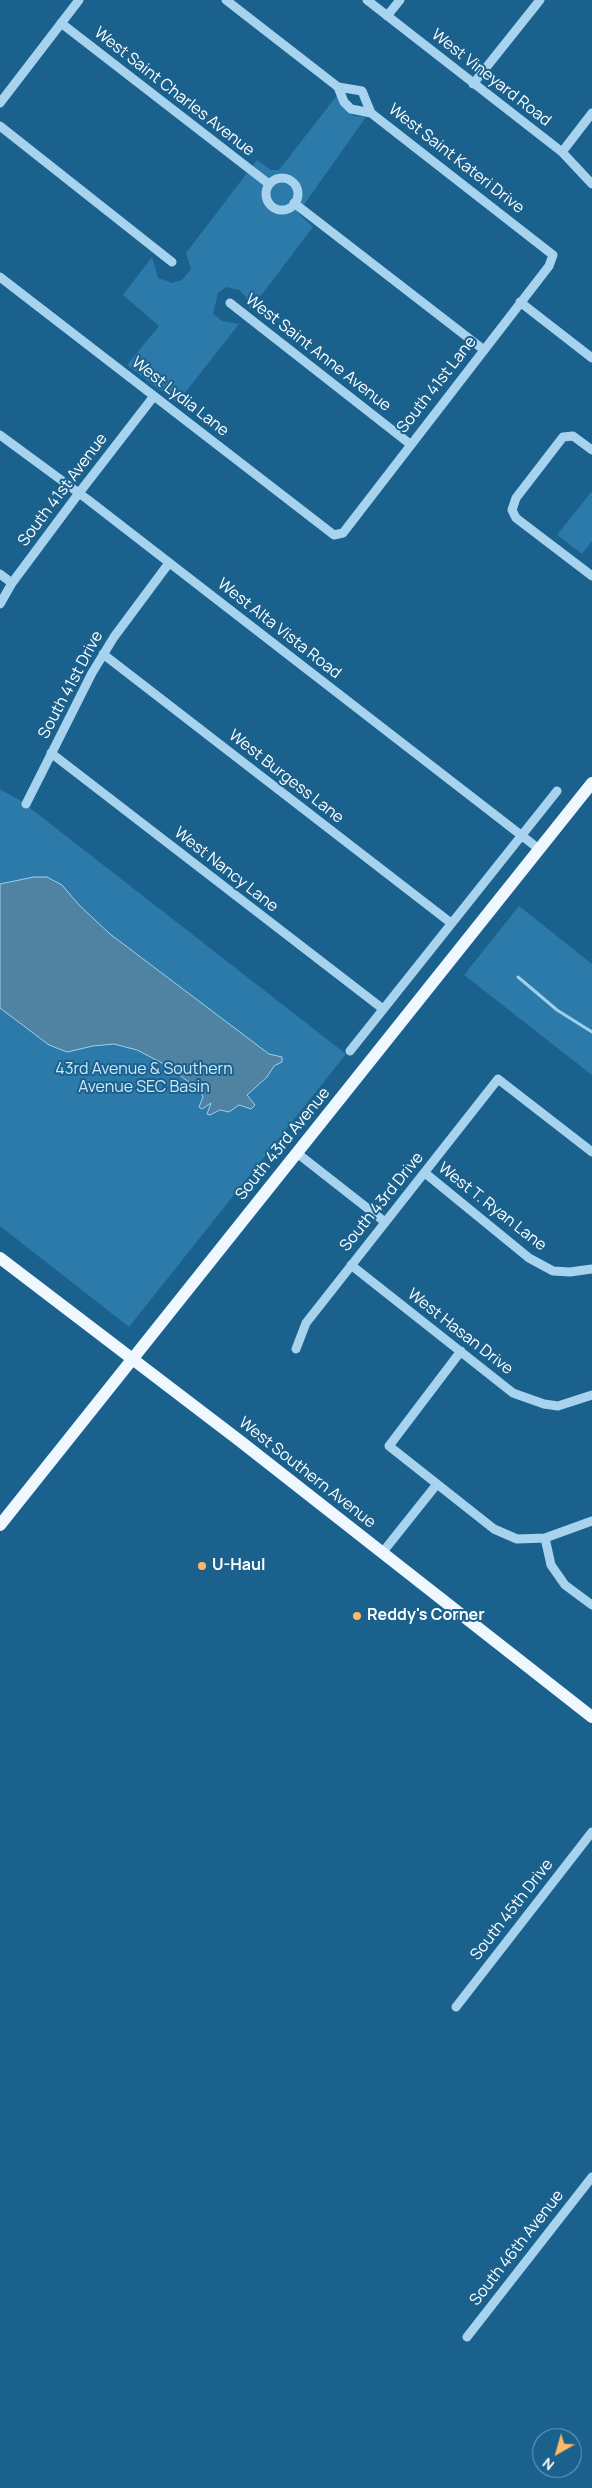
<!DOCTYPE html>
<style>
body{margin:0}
#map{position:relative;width:592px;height:2488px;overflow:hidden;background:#1b618e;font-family:Manrope,sans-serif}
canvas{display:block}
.north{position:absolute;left:532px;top:2428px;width:50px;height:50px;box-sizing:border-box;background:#1b618e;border:1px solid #76a0bb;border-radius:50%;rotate:218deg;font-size:14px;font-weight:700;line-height:20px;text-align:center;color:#fff}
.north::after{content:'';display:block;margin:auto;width:18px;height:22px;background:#ffb865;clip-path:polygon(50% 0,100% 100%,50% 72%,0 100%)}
</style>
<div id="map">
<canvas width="592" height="2488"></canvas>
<div class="north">N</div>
</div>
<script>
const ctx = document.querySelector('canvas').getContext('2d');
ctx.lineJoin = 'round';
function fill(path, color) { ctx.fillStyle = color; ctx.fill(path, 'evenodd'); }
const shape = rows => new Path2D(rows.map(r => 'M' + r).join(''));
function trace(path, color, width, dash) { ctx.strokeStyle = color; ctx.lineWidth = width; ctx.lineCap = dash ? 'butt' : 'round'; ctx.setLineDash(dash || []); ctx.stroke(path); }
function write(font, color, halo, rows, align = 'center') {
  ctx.font = font + ' Manrope,sans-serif'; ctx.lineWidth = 4; ctx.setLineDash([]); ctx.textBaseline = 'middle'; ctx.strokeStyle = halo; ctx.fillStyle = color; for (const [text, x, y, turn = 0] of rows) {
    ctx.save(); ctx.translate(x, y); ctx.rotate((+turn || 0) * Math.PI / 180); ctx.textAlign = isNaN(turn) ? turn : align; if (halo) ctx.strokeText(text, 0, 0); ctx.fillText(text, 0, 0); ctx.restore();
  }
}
fill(shape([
 [338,94,345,109,354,116,366,117,298,213,313,227,250,310,246,297,239,290,226,287,218,293,213,314,222,321,239,324,177,403,127,365,159,326,123,295,152,257,158,278,172,283,182,280,191,269,186,253,257,160,271,170,279,170],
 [592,491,592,541,582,554,557,535],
 [0,789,21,801,346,1054,129,1327,0,1226],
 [519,906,592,964,592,1075,464,975]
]), '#2b7aaa');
const water = shape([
 [34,877,47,877,62,885,79,905,110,934,269,1054,282,1057,282,1062,274,1066,267,1077,247,1095,255,1105,251,1109,239,1105,229,1112,220,1110,210,1115,207,1114,211,1103,202,1109,199,1107,203,1097,200,1090,164,1064,137,1050,114,1044,93,1046,67,1052,49,1045,0,1008,0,884,34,877]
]);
fill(water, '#5082a1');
trace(water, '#9bd1f0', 1);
trace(shape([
 [518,977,557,1010,592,1032]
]), '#9bd1f0', 3);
trace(shape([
 [367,0,562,152,592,184],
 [387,16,400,0],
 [61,23,269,184],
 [473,84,540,0],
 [338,87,344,102,351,109,371,113],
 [0,103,79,0],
 [0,126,172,262],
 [562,152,592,113],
 '266 194a16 16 0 1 1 32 0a16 16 0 1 1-32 0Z',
 [294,203,484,350],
 [0,277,334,535,343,533,549,266,553,255,371,113,362,91,338,87,226,0],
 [520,302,592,358],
 [230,303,410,444],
 [0,435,87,499,539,849],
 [592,450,573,436,563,437,516,498,512,510,516,518,592,576],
 [0,574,12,583],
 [0,604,12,583,79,493,154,396],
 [103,654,451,923],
 [51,753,383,1009],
 [26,804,92,673,114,637,169,563],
 [350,1051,557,791],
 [297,1153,385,1222],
 [425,1173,529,1258,553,1271,570,1272,592,1269],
 [351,1265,513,1393,544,1404,558,1406,592,1395],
 [296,1349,306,1323,498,1079,592,1152],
 [461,1351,389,1446,494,1529,517,1539,545,1538,551,1565,565,1585,592,1605],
 [545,1538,592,1521],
 [382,1553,437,1484],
 [456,2007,592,1832],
 [467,2337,592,2177]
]), '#a8d3ee', 9);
trace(shape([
 [0,1258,240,1441,592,1717],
 [0,1525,592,783]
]), '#eff8ff', 12);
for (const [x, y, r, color] of [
 [202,1566,5,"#ffb865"],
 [357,1616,5,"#ffb865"]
]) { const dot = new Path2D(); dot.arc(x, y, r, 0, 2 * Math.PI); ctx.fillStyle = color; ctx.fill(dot); trace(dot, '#1b618e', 2); }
write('16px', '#fff', '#1b618e', [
 ["West Vineyard Road",491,78,38],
 ["West Saint Charles Avenue",174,92,38],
 ["West Saint Kateri Drive",456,159,38],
 ["West Saint Anne Avenue",318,353,38],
 ["South 41st Lane",437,385,-52],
 ["West Lydia Lane",180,397,38],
 ["South 41st Avenue",63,490,-53],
 ["West Alta Vista Road",279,629,38],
 ["South 41st Drive",71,685,-62],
 ["West Burgess Lane",286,777,38],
 ["West Nancy Lane",226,870,38],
 ["South 43rd Avenue",283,1144,-51],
 ["South 43rd Drive",382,1202,-51],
 ["West T. Ryan Lane",492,1207,38],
 ["West Hasan Drive",460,1332,38],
 ["West Southern Avenue",307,1473,38],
 ["South 45th Drive",512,1910,-52],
 ["South 46th Avenue",517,2248,-52]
]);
write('16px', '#cee9fa', '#1b618e', [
 ["43rd Avenue & Southern",144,1070],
 ["Avenue SEC Basin",144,1088]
]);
write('bold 16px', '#fff', '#1b618e', [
 ["U-Haul",212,1566],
 ["Reddy's Corner",367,1616]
], 'left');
</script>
